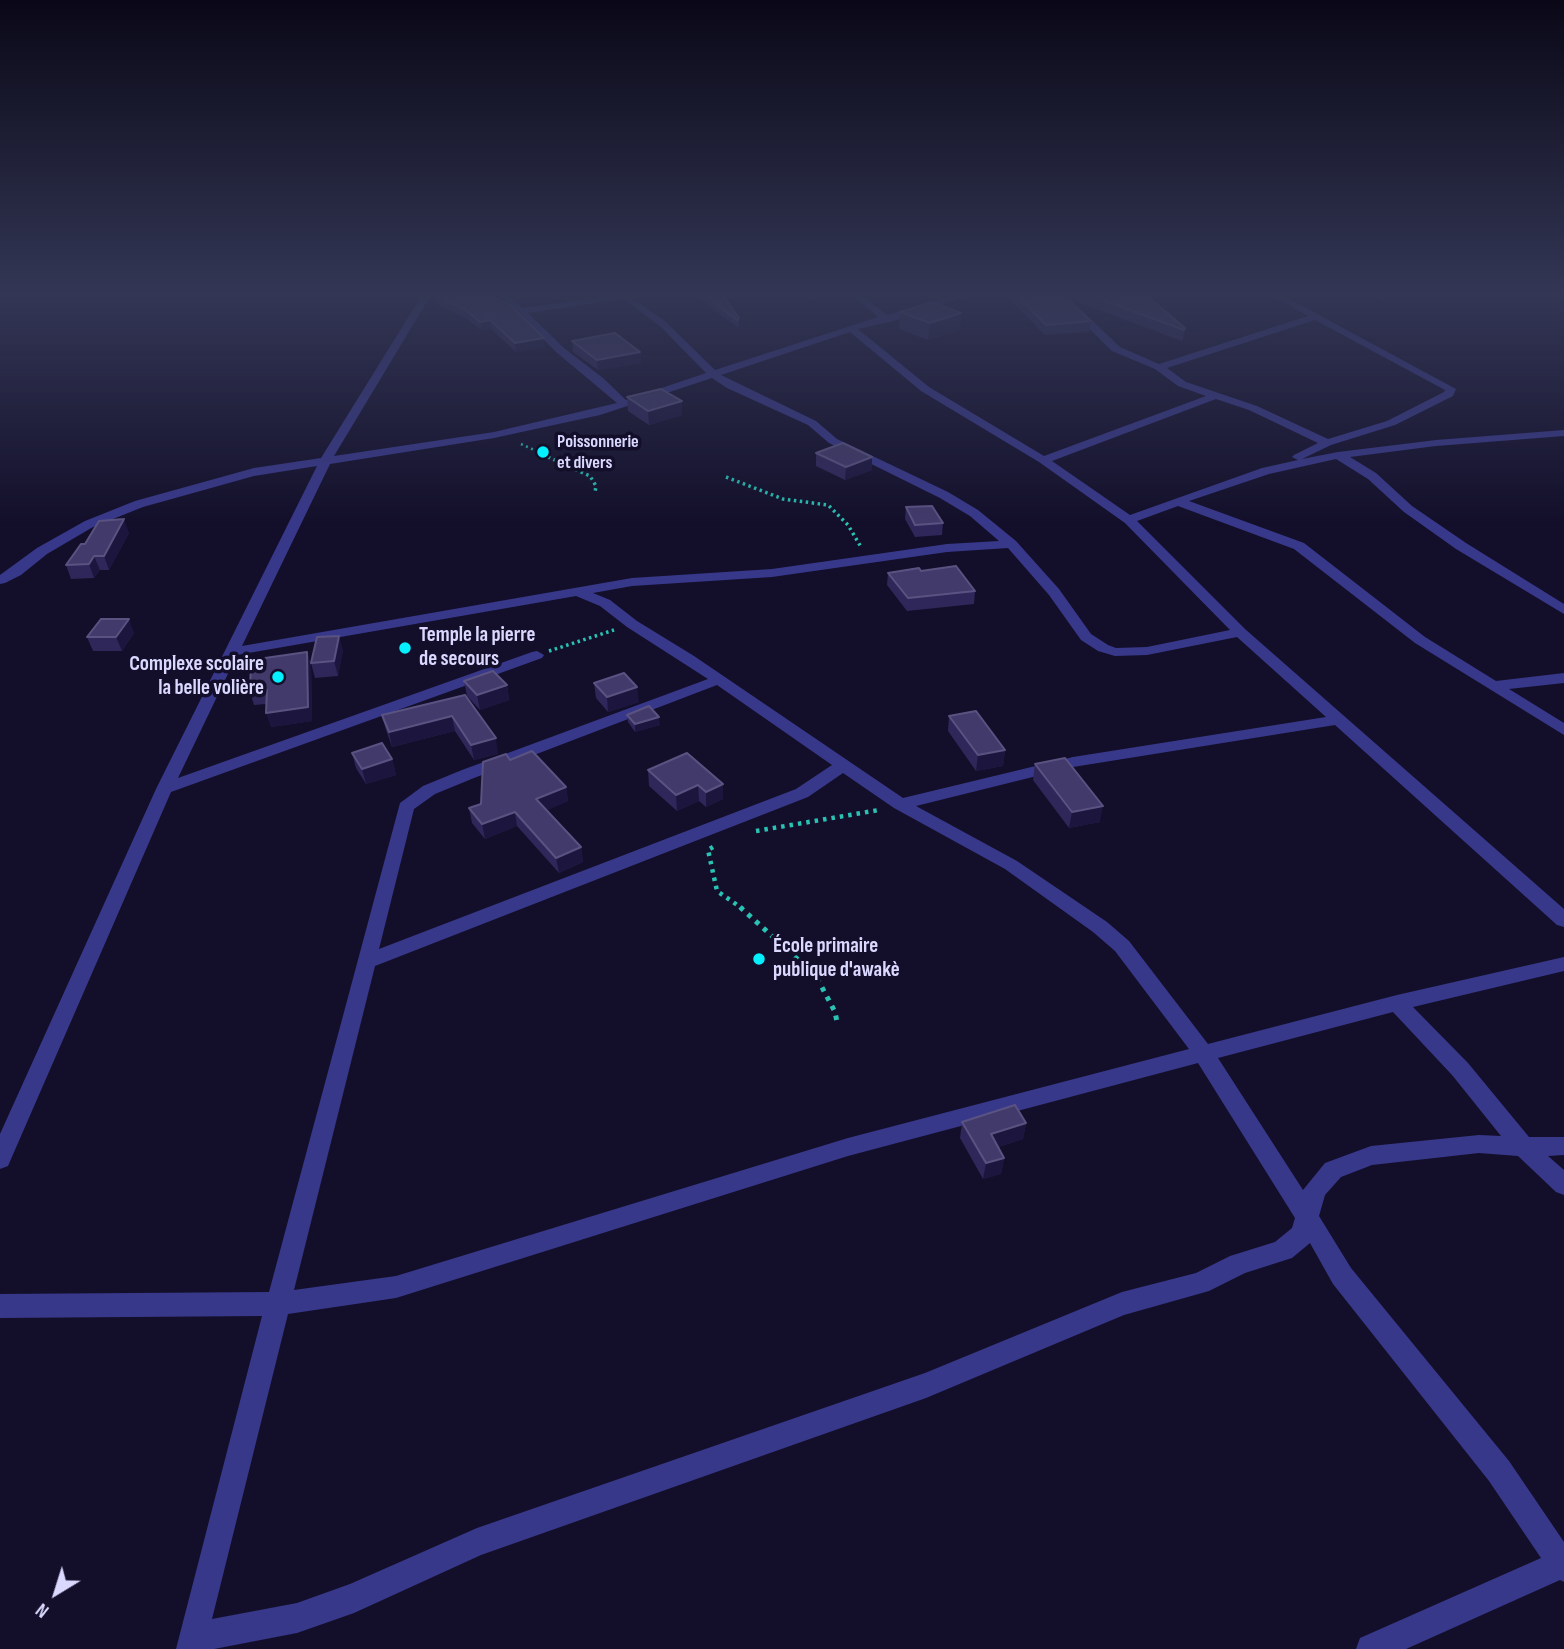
<!DOCTYPE html>
<meta charset="utf-8">
<style>
body{margin:0}
#map{position:relative;width:1564px;height:1649px;overflow:hidden;background:#130f2a;font-family:"Sofia Sans Condensed",sans-serif}
canvas{display:block}
.north{position:absolute;left:21px;top:1558px;width:70px;height:70px;-webkit-text-stroke:5px #130f2a;paint-order:stroke;rotate:218deg;font-size:19px;font-weight:700;line-height:28px;text-align:center;color:#dbd8ff}
.north::after{content:'';display:block;margin:auto;width:24px;height:32px;background:#dbd8ff;clip-path:polygon(50% 0,100% 100%,50% 72%,0 100%)}
</style>
<div id="map">
<canvas width="1564" height="1649"></canvas>
<div class="north">N</div>
</div>
<script>
const ctx = document.querySelector('canvas').getContext('2d');
ctx.lineJoin = 'round';
const shape = rows => new Path2D(rows.map(r => 'M' + r).join(''));
function trace(path, color, width, dash) { ctx.strokeStyle = color; ctx.lineWidth = width; ctx.lineCap = dash ? 'butt' : 'round'; ctx.setLineDash(dash || []); ctx.stroke(path); }
function fill(path, color) { ctx.fillStyle = color; ctx.fill(path, 'evenodd'); }
function write(font, color, halo, rows, align = 'center') {
  ctx.font = font + ' "Sofia Sans Condensed",sans-serif'; ctx.lineWidth = 7; ctx.setLineDash([]); ctx.textBaseline = 'middle'; ctx.strokeStyle = halo; ctx.fillStyle = color; for (const [text, x, y, turn = 0] of rows) {
    ctx.save(); ctx.translate(x, y); ctx.rotate((+turn || 0) * Math.PI / 180); ctx.textAlign = isNaN(turn) ? turn : align; if (halo) ctx.strokeText(text, 0, 0); ctx.fillText(text, 0, 0); ctx.restore();
  }
}
trace(shape([
 [521,444,541,453]
]), '#29c2b3', 2.5, [2, 3.5]);
trace(shape([
 [537,452,590,476,596,486,595,492],
 [726,477,783,499,828,505,848,525,861,547],
 [549,651,614,630]
]), '#29c2b3', 3.5, [2.5, 3.5]);
trace(shape([
 [756,831,879,810],
 [713,847,708,850,717,891,743,909]
]), '#29c2b3', 4.5, [3.5, 5]);
trace(shape([
 [740,907,816,976,835,1012,837,1022]
]), '#29c2b3', 5, [4.5, 6]);
fill(shape([
 [422,295,431,295,334,456,494,432,617,403,556,352,500,295,509,295,523,308,615,295,639,295,633,298,667,323,715,370,878,317,852,295,862,295,887,315,956,295,971,295,890,322,858,329,929,387,1044,456,1206,396,1178,386,1155,369,1112,351,1069,309,1061,295,1070,295,1076,305,1120,347,1159,364,1308,316,1271,295,1282,295,1456,389,1453,396,1395,425,1331,445,1302,459,1338,452,1436,440,1564,430,1564,436,1436,446,1350,457,1376,473,1412,506,1466,543,1564,604,1564,614,1456,549,1404,512,1368,479,1336,459,1269,474,1189,501,1304,543,1425,637,1496,681,1564,673,1564,683,1509,689,1564,723,1564,735,1415,643,1294,549,1178,506,1137,521,1245,629,1564,909,1564,927,1557,925,1335,725,1073,767,916,806,1017,861,1107,922,1129,941,1208,1044,1397,995,1564,957,1564,971,1413,1007,1468,1063,1529,1137,1564,1137,1564,1155,1548,1156,1564,1170,1564,1195,1556,1192,1518,1156,1479,1153,1372,1165,1341,1177,1325,1195,1319,1216,1351,1268,1509,1461,1564,1542,1564,1582,1560,1580,1406,1649,1356,1649,1360,1638,1541,1558,1489,1481,1333,1284,1310,1243,1292,1258,1245,1273,1209,1291,1124,1315,926,1398,481,1555,354,1613,297,1633,214,1649,176,1649,262,1316,0,1318,0,1294,269,1292,400,803,423,786,462,770,708,679,627,627,600,606,576,596,237,655,178,778,532,652,537,651,544,655,542,658,171,792,11,1159,8,1166,0,1169,0,1134,156,789,317,466,254,476,143,507,93,527,47,554,21,575,5,583,0,584,0,575,37,548,85,521,135,501,254,468,321,458,422,295],
 [624,299,661,327,706,373,626,400,603,378,564,348,528,313,624,299],
 [1315,320,1445,390,1444,392,1387,421,1328,439,1257,406,1186,382,1167,368,1315,320],
 [850,332,921,391,1039,462,1125,523,1230,630,1147,647,1116,648,1108,645,1091,634,1059,589,1016,541,978,510,948,492,837,439,816,421,721,375,850,332],
 [712,378,727,388,808,425,829,443,940,498,970,516,999,541,947,544,772,569,632,578,242,646,330,464,494,438,600,415,712,378],
 [1216,399,1249,410,1318,443,1294,455,1292,457,1298,460,1262,468,1130,515,1052,461,1216,399],
 [1008,548,1049,595,1081,640,1098,651,1115,656,1147,655,1237,637,1326,717,1073,757,903,798,694,656,637,621,610,600,593,593,632,586,772,577,947,552,1008,548],
 [717,685,832,765,796,789,379,949,414,809,435,794,474,778,717,685],
 [843,773,894,808,1005,869,1093,932,1115,951,1189,1049,848,1138,396,1276,294,1290,375,966,808,797,843,773],
 [1393,1012,1452,1075,1501,1136,1479,1135,1371,1146,1325,1163,1303,1190,1218,1058,1393,1012],
 [1198,1063,1295,1218,1292,1228,1275,1242,1230,1256,1196,1273,1122,1292,925,1373,477,1528,350,1584,297,1603,212,1619,288,1314,396,1298,848,1156,1198,1063],
 [1373,295,1385,295,1387,297,1382,300,1373,295]
]), '#38388b');
fill(shape([
 [435,295,490,295,545,347,516,352,491,329,482,331,467,319,437,304],
 [694,295,723,295,739,318,739,325,737,327],
 [1005,295,1062,295,1091,321,1089,332,1045,335],
 [1072,295,1146,295,1185,328,1183,339,1182,341,1077,302],
 [900,312,961,313,960,330,928,340,899,329],
 [572,341,640,352,641,363,598,370,573,352],
 [627,397,682,401,682,415,649,425,628,411],
 [816,453,872,457,872,470,845,480,816,466],
 [906,507,943,523,942,535,915,537,905,519],
 [129,533,109,570,100,570,94,578,71,579,66,565,85,544],
 [921,571,975,591,974,604,907,611,887,585,888,573],
 [134,633,122,651,93,651,87,637],
 [343,650,338,676,315,678,311,663],
 [307,652,311,666,312,721,271,727,266,704,254,705,250,692],
 [464,681,507,685,509,700,480,710,467,696],
 [594,683,639,702,608,712,596,698],
 [465,695,498,754,474,760,455,731,392,747,386,730,382,715],
 [627,715,660,725,635,732,628,722],
 [949,716,1005,750,1003,766,976,771,948,731],
 [352,753,392,759,396,775,366,784,356,768],
 [510,760,566,787,568,801,547,810,581,847,583,862,559,873,517,826,485,839,472,823,469,808,481,804],
 [1035,764,1100,822,1069,828,1033,780],
 [648,770,723,784,723,799,706,807,699,801,677,811,649,786],
 [962,1122,1026,1123,1023,1139,998,1147,1004,1158,1001,1174,983,1179,960,1138]
]), '#2f2759');
fill(shape([
 [805,295,840,295,805,299],
 [961,313,960,330,928,340,930,323],
 [490,320,491,329,482,331,480,322],
 [544,338,545,347,516,352,515,343],
 [640,352,641,363,598,370,597,360],
 [682,401,682,415,649,425,648,411],
 [872,457,872,470,845,480,846,467],
 [124,519,129,533,109,570,104,556],
 [94,556,100,570,94,578,89,564],
 [129,619,134,633,122,651,116,637],
 [339,636,343,650,338,676,334,661],
 [307,652,311,666,312,721,271,727,266,713],
 [507,685,509,700,480,710,477,695],
 [637,687,639,702,608,712,607,697],
 [452,716,455,731,392,747,389,732],
 [659,717,660,725,635,732,635,724],
 [496,738,498,754,474,760,471,745],
 [1005,750,1003,766,976,771,978,755],
 [392,759,396,775,366,784,362,769],
 [723,784,723,799,706,807,706,792],
 [698,785,699,801,677,811,676,795],
 [566,787,568,801,539,814,536,799],
 [1103,806,1100,822,1069,828,1072,812],
 [515,812,517,826,485,839,482,824],
 [581,847,583,862,559,873,556,858],
 [1026,1123,1023,1139,988,1150,991,1134],
 [1004,1158,1001,1174,983,1179,986,1163]
]), '#1c163e');
const building = shape([
 [435,295,490,295,511,306,544,338,515,343,490,320,480,322,466,310,435,295],
 [703,295,723,295,739,318,737,320,703,295],
 [1016,295,1062,295,1091,321,1046,325,1016,295],
 [1089,295,1146,295,1185,328,1184,330,1089,295],
 [932,302,961,313,930,323,900,312,932,302],
 [615,333,640,352,597,360,572,341,615,333],
 [661,389,682,401,648,411,627,397,661,389],
 [843,443,872,457,846,467,816,453,843,443],
 [932,506,943,523,915,525,906,507,932,506],
 [124,519,104,556,94,556,89,564,66,565,81,544,85,544,99,521,124,519],
 [956,566,975,591,908,598,888,573,919,568,921,571,956,566],
 [101,619,129,619,116,637,87,637,101,619],
 [339,636,334,661,311,663,317,637,339,636],
 [307,652,308,707,266,713,267,690,250,692,251,660,307,652],
 [493,671,507,685,477,695,464,681,493,671],
 [624,673,637,687,607,697,594,683,624,673],
 [465,695,496,738,471,745,452,716,389,732,382,715,465,695],
 [649,706,659,717,635,724,627,715,649,706],
 [976,711,1005,750,978,755,949,716,976,711],
 [382,743,392,759,362,769,352,753,382,743],
 [532,751,566,787,536,799,581,847,556,858,515,812,482,824,469,808,481,804,483,762,506,754,510,760,532,751],
 [687,753,723,784,706,792,698,785,676,795,648,770,687,753],
 [1065,758,1103,806,1072,812,1035,764,1065,758],
 [1015,1105,1026,1123,991,1134,1004,1158,986,1163,962,1122,1015,1105]
]);
fill(building, '#413a6a');
trace(building, '#5a5382', 2);
const sky = ctx.createLinearGradient(0, 0, 0, 526);
sky.addColorStop(0, '#0a0817');
sky.addColorStop(0.56, '#333755');
sky.addColorStop(1, '#33375500');
ctx.fillStyle = sky;
ctx.fillRect(0, 0, 1564, 526);
for (const [x, y, r, color] of [
 [543,452,7,"#04f0ff"],
 [405,648,7,"#04f0ff"],
 [278,677,7,"#04f0ff"],
 [759,959,7,"#04f0ff"]
]) { const dot = new Path2D(); dot.arc(x, y, r, 0, 2 * Math.PI); ctx.fillStyle = color; ctx.fill(dot); trace(dot, '#130f2a', 2.5); }
write('bold 18px', '#dbd8ff', '#130f2a', [
 ["Poissonnerie",557,442],
 ["et divers",557,463]
], 'left');
write('bold 21px', '#dbd8ff', '#130f2a', [
 ["Temple la pierre",419,636],
 ["de secours",419,660],
 ["Complexe scolaire",264,665,"right"],
 ["la belle volière",264,689,"right"],
 ["École primaire",773,947],
 ["publique d'awakè",773,971]
], 'left');
</script>
